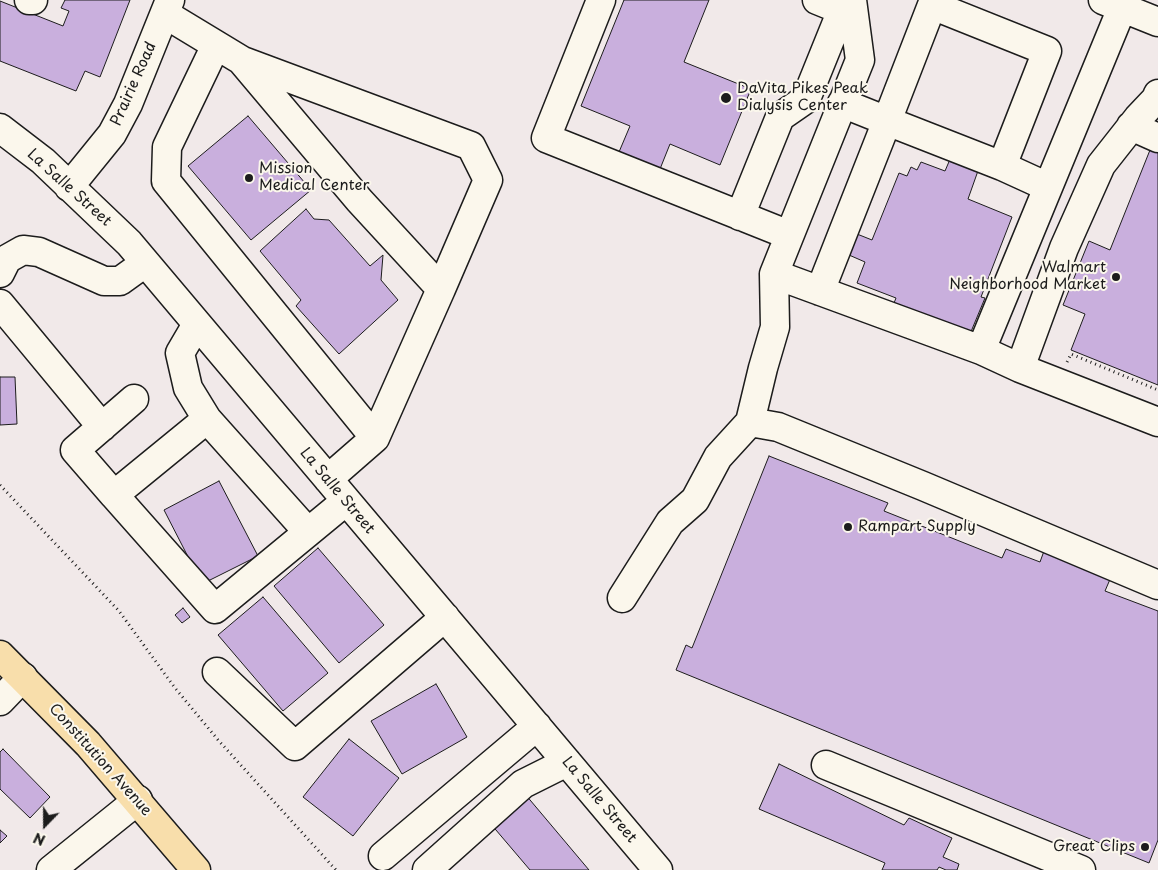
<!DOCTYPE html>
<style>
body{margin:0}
#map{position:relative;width:1158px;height:870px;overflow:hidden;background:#f1e9e9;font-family:"Playpen Sans",sans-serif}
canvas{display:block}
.north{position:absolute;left:20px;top:800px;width:50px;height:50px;-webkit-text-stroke:4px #fbf7ec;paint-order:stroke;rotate:202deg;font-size:14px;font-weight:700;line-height:20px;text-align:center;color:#1c1c1c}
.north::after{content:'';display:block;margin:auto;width:18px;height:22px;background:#1c1c1c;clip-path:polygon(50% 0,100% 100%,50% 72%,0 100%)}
</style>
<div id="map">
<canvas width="1158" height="870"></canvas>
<div class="north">N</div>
</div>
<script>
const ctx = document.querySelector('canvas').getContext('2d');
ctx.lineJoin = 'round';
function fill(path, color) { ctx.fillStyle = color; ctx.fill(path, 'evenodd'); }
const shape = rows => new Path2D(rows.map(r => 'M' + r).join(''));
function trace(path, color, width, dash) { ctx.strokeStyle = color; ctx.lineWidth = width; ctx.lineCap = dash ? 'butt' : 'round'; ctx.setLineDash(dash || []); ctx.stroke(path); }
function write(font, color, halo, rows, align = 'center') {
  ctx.font = font + ' "Playpen Sans",sans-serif'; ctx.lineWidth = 4; ctx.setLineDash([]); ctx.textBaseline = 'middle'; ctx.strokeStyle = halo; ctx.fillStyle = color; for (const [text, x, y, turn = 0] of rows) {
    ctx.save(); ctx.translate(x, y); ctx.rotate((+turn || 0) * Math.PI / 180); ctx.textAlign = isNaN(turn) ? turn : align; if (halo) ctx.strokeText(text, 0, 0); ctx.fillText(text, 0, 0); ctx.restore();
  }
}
const building = shape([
 [65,0,130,0,100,77,85,71,76,91,0,61,0,1,63,26,69,11,61,8,65,0],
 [624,0,709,0,684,62,751,89,720,165,670,144,660,169,619,152,630,126,581,106,624,0],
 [248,116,311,190,251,240,188,166,248,116],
 [1152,145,1158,147,1158,385,1071,350,1085,314,1063,305,1089,241,1110,250,1152,145],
 [951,157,979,168,968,199,1012,217,981,297,985,298,970,334,894,303,896,298,857,283,865,262,849,255,857,234,872,240,899,173,907,176,911,167,917,170,921,162,945,171,951,157],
 [306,209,314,219,329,220,370,266,383,255,381,280,398,300,339,354,296,306,301,300,260,251,306,209],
 [0,377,15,377,17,424,0,425,0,377],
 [769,456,888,503,884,511,1002,558,1006,549,1040,562,1044,551,1111,577,1105,591,1158,611,1158,840,1149,863,676,670,686,645,692,648,769,456],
 [219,481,258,556,202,584,164,510,219,481],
 [318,548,384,625,339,663,274,586,318,548],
 [263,597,328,673,283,711,218,635,263,597],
 [183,608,190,617,182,623,175,615,183,608],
 [436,684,467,737,402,774,371,721,436,684],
 [349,739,399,778,353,836,303,797,349,739],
 [3,749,50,797,30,818,0,789,0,752,3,749],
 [779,764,904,825,909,818,952,838,943,857,959,864,957,870,946,870,939,867,937,870,882,870,885,863,759,809,779,764],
 [525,794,589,870,530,870,490,823,525,794],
 [0,830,7,836,0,843,0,830]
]);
fill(building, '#c9afdd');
trace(building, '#1c1c1c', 1);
const minor = shape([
 [29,0,33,0],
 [601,0,546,138,789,235],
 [817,0,854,15],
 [1103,0,1158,22],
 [165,14,241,60,359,200,441,289,375,438,328,479],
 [216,45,167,147,166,181,375,438],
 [243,61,471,146,488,180,441,289],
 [1158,94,1156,99,1138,118,1101,165,1064,248,1020,368,1158,422],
 [842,103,887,121,932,5,1047,51,1002,166],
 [1131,126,1158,138],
 [0,128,43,161,129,243,658,870],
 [69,187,112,134,128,104,170,0],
 [740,216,780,117,806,99,842,10],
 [0,273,7,259,23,250,39,252,104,281,120,281,145,263],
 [774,274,981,350],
 [820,291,887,121,1002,166,1048,187],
 [0,304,102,427],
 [197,324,180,353,188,388,207,419,308,532],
 [1020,368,981,350,1122,8],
 [207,419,114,495,215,609,346,501],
 [750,422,763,368,775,327,774,274,860,60,852,0],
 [114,495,75,450,134,399],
 [622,598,670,522,695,500,718,457,750,422,778,427,923,486,1158,585],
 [217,672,295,746,445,617],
 [0,701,23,677],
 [826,765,1081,870],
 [383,856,537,726],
 [51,870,138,800],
 [427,870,523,784,567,762]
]);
const major = shape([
 [0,655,88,744,196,870]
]);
trace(minor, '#1c1c1c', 31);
trace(major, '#1c1c1c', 31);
trace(shape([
 [1067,362,1071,354,1158,390],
 [0,485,119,611,175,688,219,741,336,870]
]), '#1c1c1c', 3, [1, 4]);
trace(minor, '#fbf7ec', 28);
trace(major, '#f8deab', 28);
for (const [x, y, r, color] of [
 [726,98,6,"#1c1c1c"],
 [249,178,5,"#1c1c1c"],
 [1116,277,5,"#1c1c1c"],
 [848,527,5,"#1c1c1c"],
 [1145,847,5,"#1c1c1c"]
]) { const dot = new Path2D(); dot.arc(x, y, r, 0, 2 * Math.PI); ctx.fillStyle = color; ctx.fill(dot); trace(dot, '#fbf7ec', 2); }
write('15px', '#1c1c1c', '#fbf7ec', [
 ["Prairie Road",134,84,-66],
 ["La Salle Street",69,188,42],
 ["La Salle Street",337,491,50],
 ["Constitution Avenue",100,760,48],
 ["La Salle Street",599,800,50]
]);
write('15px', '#1c1c1c', '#fbf7ec', [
 ["DaVita Pikes Peak",737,89],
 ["Dialysis Center",737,106],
 ["Mission",259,169],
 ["Medical Center",259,186],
 ["Walmart",1106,268,"right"],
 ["Neighborhood Market",1106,285,"right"],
 ["Rampart Supply",858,527],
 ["Great Clips",1135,847,"right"]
], 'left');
</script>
